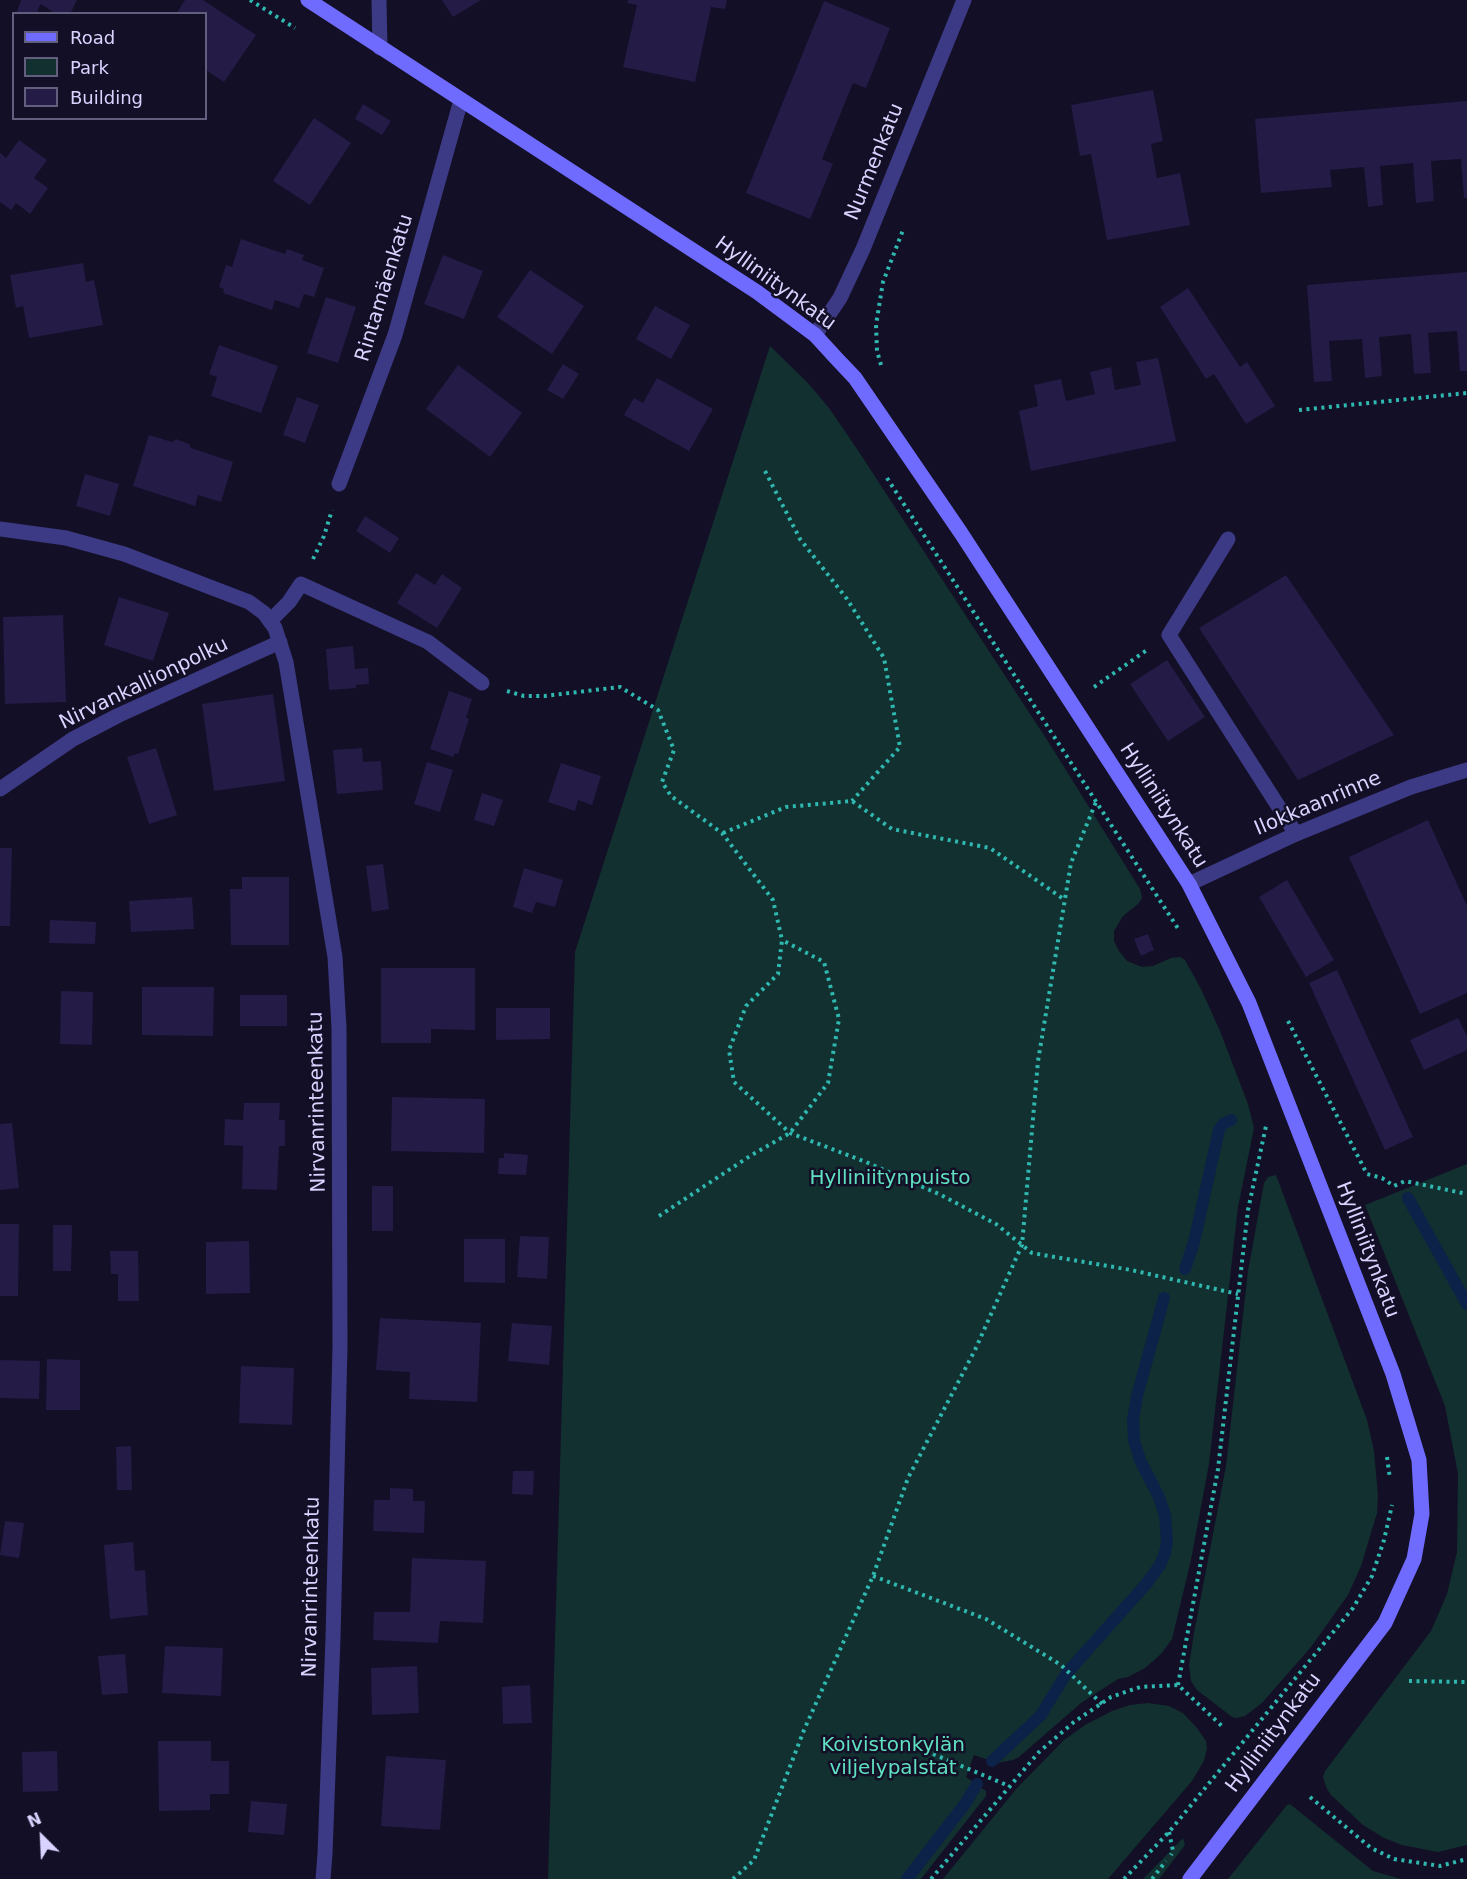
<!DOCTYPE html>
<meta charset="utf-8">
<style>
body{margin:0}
#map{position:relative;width:1467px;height:1879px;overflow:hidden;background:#130f26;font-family:"DejaVu Sans",sans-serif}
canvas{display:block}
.legend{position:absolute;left:12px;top:12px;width:195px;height:108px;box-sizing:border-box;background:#130f26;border:2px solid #625e7d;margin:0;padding:8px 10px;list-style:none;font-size:18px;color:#d9d4ff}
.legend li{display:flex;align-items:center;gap:12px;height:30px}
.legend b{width:30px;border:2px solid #625e7d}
.north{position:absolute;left:12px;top:1807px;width:60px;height:60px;-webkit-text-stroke:4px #130f26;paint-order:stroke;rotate:336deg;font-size:16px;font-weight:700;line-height:24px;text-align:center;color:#d9d4ff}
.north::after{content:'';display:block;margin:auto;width:21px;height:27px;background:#d9d4ff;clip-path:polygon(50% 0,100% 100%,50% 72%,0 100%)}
</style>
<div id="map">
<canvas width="1467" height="1879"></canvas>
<ul class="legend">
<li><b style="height:8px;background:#6f6bff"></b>Road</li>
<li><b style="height:16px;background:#12302f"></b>Park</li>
<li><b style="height:16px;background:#241b47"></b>Building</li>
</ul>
<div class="north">N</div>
</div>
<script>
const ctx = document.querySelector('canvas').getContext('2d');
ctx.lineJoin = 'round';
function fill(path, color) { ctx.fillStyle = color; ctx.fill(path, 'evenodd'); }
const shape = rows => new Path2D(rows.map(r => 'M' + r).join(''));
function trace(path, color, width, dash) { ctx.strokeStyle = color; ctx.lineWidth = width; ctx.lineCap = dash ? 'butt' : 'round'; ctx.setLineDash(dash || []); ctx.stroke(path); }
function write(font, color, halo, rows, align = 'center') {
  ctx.font = font + ' "DejaVu Sans",sans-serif'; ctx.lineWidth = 5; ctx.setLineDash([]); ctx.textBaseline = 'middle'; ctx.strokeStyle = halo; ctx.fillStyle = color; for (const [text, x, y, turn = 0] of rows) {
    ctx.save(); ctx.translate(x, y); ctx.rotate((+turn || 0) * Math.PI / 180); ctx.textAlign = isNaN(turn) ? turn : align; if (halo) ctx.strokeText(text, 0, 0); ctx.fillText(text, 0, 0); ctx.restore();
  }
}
fill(shape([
 [770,346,808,383,829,408,857,449,1051,746,1140,889,1142,898,1138,904,1123,916,1114,931,1114,941,1119,951,1127,961,1142,967,1153,966,1171,958,1180,957,1185,960,1201,989,1220,1031,1248,1104,1254,1128,1238,1207,1209,1464,1191,1560,1172,1639,1161,1654,1145,1668,1128,1677,1118,1679,1081,1703,1019,1757,1013,1760,997,1763,974,1755,966,1777,986,1791,986,1796,921,1879,548,1879,575,952],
 [1467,1164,1467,1845,1438,1852,1402,1845,1384,1838,1363,1825,1331,1795,1327,1789,1323,1777,1325,1771,1431,1631,1447,1594,1457,1552,1458,1474,1445,1406,1365,1205],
 [1276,1175,1367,1420,1374,1451,1378,1496,1377,1513,1361,1566,1348,1595,1311,1647,1262,1703,1245,1716,1237,1718,1232,1717,1197,1690,1191,1681,1189,1665,1194,1633,1226,1466,1248,1271,1264,1183,1268,1177],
 [1148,1703,1169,1706,1183,1713,1197,1728,1206,1741,1207,1748,1204,1761,1192,1781,1108,1879,943,1879,1017,1788,1064,1740,1085,1725,1112,1711,1130,1705],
 [1290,1804,1373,1871,1401,1879,1228,1879,1287,1805],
 [1183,1838,1185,1845,1159,1879,1143,1879]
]), '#12302f');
trace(shape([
 [1408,1198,1467,1304],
 [1185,1269,1194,1242,1219,1130,1223,1124,1231,1120],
 [992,1761,1041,1715,1066,1674,1147,1583,1160,1565,1165,1553,1167,1542,1165,1515,1159,1497,1140,1460,1134,1440,1133,1420,1137,1396,1164,1298],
 [907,1879,965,1804,977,1784]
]), '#0c2248', 12);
fill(shape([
 [21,0,77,0,70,14,56,14,41,4,37,11,42,14,16,14],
 [185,0,203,0,256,35,224,82,206,70,206,14,176,14],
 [442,0,481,0,453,17],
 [628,0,727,0,725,9,711,7,695,82,623,67,637,5,627,3],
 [824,1,890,28,866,88,853,83,822,159,833,164,810,219,746,193],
 [1153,90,1163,141,1151,144,1157,178,1180,173,1190,225,1107,240,1091,154,1080,156,1071,105],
 [1467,101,1467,198,1464,198,1461,159,1431,161,1434,201,1416,203,1413,163,1380,166,1383,205,1368,207,1364,167,1330,170,1332,187,1261,193,1255,119],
 [363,104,391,121,382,135,355,119],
 [314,118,351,143,310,205,273,181],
 [19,140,47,160,34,178,48,188,30,214,16,203,11,210,0,202,0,153,6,158],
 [241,239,285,254,287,249,304,255,302,260,324,268,314,297,304,294,299,308,275,300,272,310,223,293,224,289,219,287,226,265,232,267],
 [443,255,483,271,464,319,424,304],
 [83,263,86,282,94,280,103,325,29,338,23,306,16,308,10,275],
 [530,270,584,306,552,354,497,317],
 [1467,272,1467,371,1460,371,1457,331,1428,333,1431,373,1414,374,1411,334,1379,337,1382,376,1365,378,1362,339,1329,341,1332,381,1314,382,1307,285],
 [1188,288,1240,367,1247,362,1275,406,1246,424,1214,374,1206,379,1160,307],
 [326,297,356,307,338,363,307,353],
 [655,306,690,325,671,359,636,339],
 [219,345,278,366,261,413,211,396,217,377,209,374],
 [1158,358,1176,441,1031,471,1019,411,1038,406,1034,385,1061,379,1066,401,1095,394,1090,372,1111,367,1115,390,1141,385,1136,362],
 [563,364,579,374,563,399,547,390],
 [458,365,522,413,490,457,426,409],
 [657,378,713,409,689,451,624,415,634,398,643,403],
 [297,397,319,405,305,443,283,435],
 [149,435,172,442,176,439,189,444,191,448,233,462,221,502,198,495,195,506,133,486],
 [85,474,119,484,110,516,76,506],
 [365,516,399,538,390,553,356,531],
 [416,573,435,585,442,574,462,588,437,628,397,603],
 [1286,575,1394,735,1298,780,1199,628],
 [119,597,169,613,153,661,104,645],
 [63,615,66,702,5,704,3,617],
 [353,646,355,669,368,668,369,684,356,685,356,688,329,690,326,649],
 [1167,660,1205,717,1168,741,1130,684],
 [449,691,472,699,466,718,469,719,458,754,455,753,453,757,430,749],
 [273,694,285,781,214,791,202,704],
 [156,748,177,815,149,824,127,757],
 [362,748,363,762,381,761,383,790,337,794,333,750],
 [427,762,453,770,440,812,414,804],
 [561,763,601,776,592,805,578,800,575,811,548,802],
 [482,793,503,800,494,826,474,820],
 [1428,820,1467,906,1467,993,1420,1014,1349,857],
 [0,848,12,848,10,926,0,926],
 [383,864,389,909,372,912,366,866],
 [524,868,563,880,555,907,536,902,532,913,513,907],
 [242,877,289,877,289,945,231,945,230,889,242,889],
 [1287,880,1334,960,1306,977,1259,897],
 [192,897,194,929,131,932,129,901],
 [50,920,96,922,95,944,49,943],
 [1148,934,1154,950,1141,956,1134,939],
 [381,968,475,968,475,1030,431,1029,431,1043,381,1043],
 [1337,970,1413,1137,1385,1150,1309,983],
 [142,987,214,987,213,1036,142,1035],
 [61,991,93,992,92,1045,60,1044],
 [240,995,287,995,287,1026,240,1026],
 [496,1008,550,1008,550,1039,496,1040],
 [1458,1018,1467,1036,1467,1050,1424,1070,1410,1040],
 [392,1097,485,1099,484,1153,391,1151],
 [244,1103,280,1103,279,1120,285,1120,285,1146,279,1146,277,1190,242,1189,243,1146,224,1145,225,1119,243,1120],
 [12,1123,19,1188,0,1190,0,1124],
 [504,1153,528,1155,526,1175,498,1174,499,1158,504,1158],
 [372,1186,393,1186,393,1231,372,1231],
 [0,1224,19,1224,18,1296,0,1296],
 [53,1225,72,1225,71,1271,53,1271],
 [520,1236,549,1237,547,1279,517,1277],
 [464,1239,505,1239,505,1283,464,1282],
 [249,1241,250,1293,206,1294,206,1242],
 [110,1251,138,1251,139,1301,118,1301,118,1274,111,1274],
 [380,1318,481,1323,477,1402,409,1399,410,1372,376,1370],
 [512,1323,552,1326,549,1365,508,1361],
 [47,1359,80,1360,80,1410,46,1410],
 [0,1360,40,1361,39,1399,0,1398],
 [241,1366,294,1368,292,1425,239,1423],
 [131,1446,132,1490,117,1490,116,1447],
 [513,1471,534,1471,533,1495,512,1494],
 [390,1488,413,1489,413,1501,425,1501,424,1533,373,1531,374,1500,390,1500],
 [5,1521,24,1523,19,1558,0,1555],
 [133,1542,135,1571,145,1570,148,1615,110,1619,104,1545],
 [412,1558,486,1561,483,1623,440,1621,438,1643,373,1640,374,1612,410,1612],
 [165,1646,223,1648,221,1696,162,1693],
 [125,1654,128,1693,102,1695,98,1656],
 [417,1666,419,1713,372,1715,371,1668],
 [530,1685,532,1723,503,1724,502,1687],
 [158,1741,211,1741,211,1761,229,1761,229,1794,210,1794,210,1810,159,1811],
 [57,1751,58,1791,23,1792,22,1752],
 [386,1756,446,1760,440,1830,381,1826],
 [251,1801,287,1804,284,1835,248,1832]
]), '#241b47');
trace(shape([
 [250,0,295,28],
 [881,365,877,351,876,325,883,282,903,230],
 [1299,410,1467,393],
 [765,471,800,539,847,599,884,658,900,747,852,801],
 [887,478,1179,930],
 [313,559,324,536,332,510],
 [1094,687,1147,650],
 [507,691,524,696,544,696,620,687,658,710,674,750,662,782,671,796,722,833,773,900,782,940,778,974,746,1006,729,1050,734,1082,790,1133,866,1162,941,1195,996,1224,1032,1253,1131,1270,1238,1294],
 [723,833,786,807,852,801,892,829,990,848,1065,900],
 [1288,1021,1367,1174,1382,1178,1394,1186,1405,1181,1467,1194],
 [659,1216,750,1156,790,1133,828,1083,839,1019,824,962,782,940],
 [1387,1457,1390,1479],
 [873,1576,986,1619,1061,1665,1102,1704],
 [1409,1681,1467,1682],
 [1178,1685,1218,1469,1248,1210,1266,1126],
 [933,1754,1009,1786],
 [1310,1797,1371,1848,1394,1859,1440,1866,1467,1859],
 [1169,1832,1173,1851,1171,1855],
 [733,1879,754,1860,804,1730,873,1576,908,1478,975,1350,1022,1245,1038,1061,1071,863,1096,802],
 [931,1879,1039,1752,1074,1722,1111,1697,1140,1687,1178,1685,1223,1727],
 [1124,1879,1169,1832,1353,1608,1372,1576,1384,1540,1392,1505],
 [1152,1879,1166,1861]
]), '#2fb8b0', 4, [3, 4.5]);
trace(shape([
 [1228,539,1169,635,1296,834],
 [270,621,289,602,301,584,428,642,482,683]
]), '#3d3a85', 15);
trace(shape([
 [379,0,380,48],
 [815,335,840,298,863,249,964,0],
 [339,484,395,335,461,100],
 [0,529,66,538,124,554,249,602,264,613,275,628,286,662,335,957,339,1028,340,1346,333,1638,325,1854,323,1879],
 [0,789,73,739,119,715,280,642],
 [1189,884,1296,834,1411,787,1467,770]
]), '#3d3a85', 15);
trace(shape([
 [308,0,757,292,815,335,837,359,855,378,961,533,1189,884,1249,1003,1393,1374,1419,1460,1422,1514,1414,1559,1385,1623,1190,1879]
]), '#6f6bff', 15);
write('20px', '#d9d4ff', '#130f26', [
 ["Nurmenkatu",875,162,-68],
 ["Hylliniitynkatu",775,284,36],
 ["Rintamäenkatu",385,288,-73],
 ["Nirvankallionpolku",144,684,-26],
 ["Ilokkaanrinne",1318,804,-23],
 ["Hylliniitynkatu",1163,806,57],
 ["Nirvanrinteenkatu",318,1102,-91],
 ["Hylliniitynkatu",1367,1250,69],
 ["Nirvanrinteenkatu",312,1587,-89],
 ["Hylliniitynkatu",1274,1733,-53]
]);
write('20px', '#5fe0c0', '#130f26', [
 ["Hylliniitynpuisto",890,1179],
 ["Koivistonkylän",893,1746],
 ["viljelypalstat",893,1769]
]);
</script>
